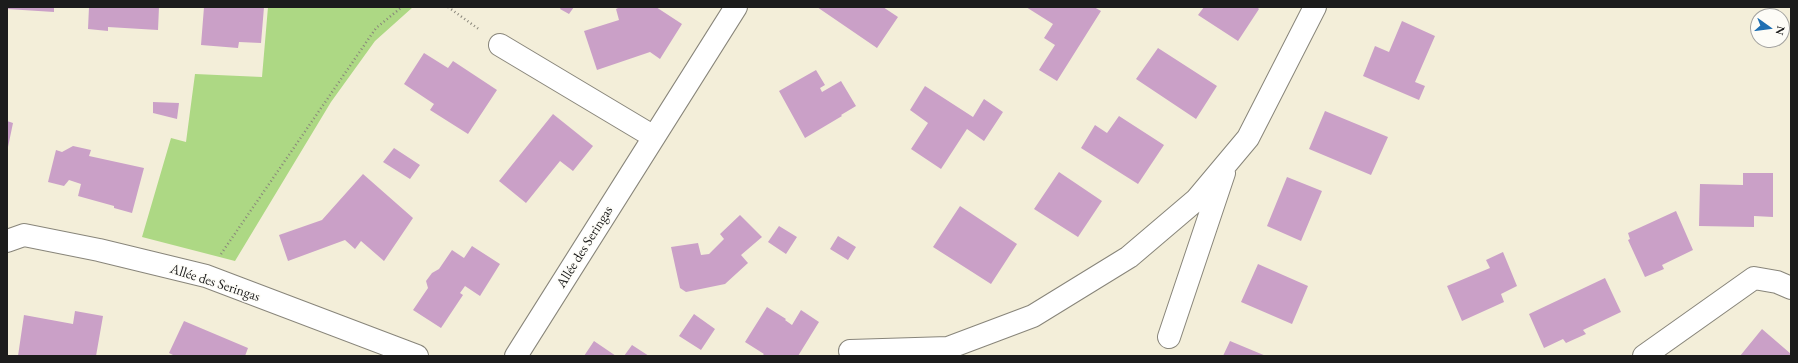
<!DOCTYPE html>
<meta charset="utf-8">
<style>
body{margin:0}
#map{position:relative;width:1798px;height:363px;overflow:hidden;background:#f3eed9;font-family:"EB Garamond",serif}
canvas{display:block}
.frame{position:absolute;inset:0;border:8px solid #1c1c1c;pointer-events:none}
.north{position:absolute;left:1750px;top:8px;width:40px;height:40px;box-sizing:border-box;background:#fdfcf7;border:1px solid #a3a29f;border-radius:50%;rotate:104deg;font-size:11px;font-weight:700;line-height:16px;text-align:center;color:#1c1c1c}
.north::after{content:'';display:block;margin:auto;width:14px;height:18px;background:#1f6fb2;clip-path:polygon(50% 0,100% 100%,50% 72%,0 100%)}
</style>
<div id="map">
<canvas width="1798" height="363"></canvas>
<div class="frame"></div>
<div class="north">N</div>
</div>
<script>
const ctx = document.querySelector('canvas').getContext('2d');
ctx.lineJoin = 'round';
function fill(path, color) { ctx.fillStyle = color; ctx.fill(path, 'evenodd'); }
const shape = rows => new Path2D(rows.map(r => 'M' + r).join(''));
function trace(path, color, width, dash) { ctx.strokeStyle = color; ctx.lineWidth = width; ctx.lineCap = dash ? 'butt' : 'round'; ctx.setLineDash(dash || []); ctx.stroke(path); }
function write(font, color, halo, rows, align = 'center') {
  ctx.font = font + ' "EB Garamond",serif'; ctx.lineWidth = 3; ctx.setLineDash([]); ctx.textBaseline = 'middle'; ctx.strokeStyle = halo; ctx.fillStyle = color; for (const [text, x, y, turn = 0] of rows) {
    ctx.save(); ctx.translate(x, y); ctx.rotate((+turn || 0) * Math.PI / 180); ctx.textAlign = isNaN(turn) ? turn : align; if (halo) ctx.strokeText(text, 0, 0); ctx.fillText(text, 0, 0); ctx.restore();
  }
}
fill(shape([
 [268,7,413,7,375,41,331,102,235,261,142,237,171,138,186,142,195,74,262,77]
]), '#add884');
fill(shape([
 [7,7,54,7,54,12,7,9],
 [89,7,159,7,158,30,108,27,108,31,88,29],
 [204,7,264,7,261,43,239,42,238,48,201,45],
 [561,7,574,7,569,14,560,9],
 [620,7,656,7,682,24,660,59,650,52,597,70,584,31,619,20,616,9],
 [817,7,883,7,898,17,877,48],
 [1026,7,1094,7,1101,11,1057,81,1039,70,1055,45,1044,38,1053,24],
 [1204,7,1257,7,1259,9,1238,41,1198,15],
 [1402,21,1435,36,1415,82,1425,86,1419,100,1363,76,1375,46,1389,52],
 [1158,48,1217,86,1196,119,1136,79],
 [424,53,448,68,453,61,497,90,468,134,430,110,434,104,404,84],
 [816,70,825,85,820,88,822,92,841,81,856,106,841,115,842,116,805,138,779,91],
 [925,86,973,117,984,99,1003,112,984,141,967,129,941,169,911,149,928,123,910,110],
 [153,102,179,103,177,119,153,113],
 [1325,111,1388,137,1371,175,1309,149],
 [553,114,593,146,573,171,560,161,526,203,499,181],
 [1119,116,1164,145,1138,184,1081,148,1095,125,1107,133],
 [7,121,13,123,8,147,7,147],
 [73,146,91,150,89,156,144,168,132,213,114,208,114,206,78,196,81,184,69,180,64,186,48,182,56,150,62,152],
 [394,148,420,165,410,179,383,162],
 [1059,172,1102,201,1078,237,1034,209],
 [1743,173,1773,173,1773,217,1754,216,1754,227,1699,226,1700,184,1743,185],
 [363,174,413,218,384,261,361,241,355,249,345,240,288,261,279,235,322,220],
 [1287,177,1322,191,1301,241,1267,226],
 [960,206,1017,244,991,284,933,247],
 [1676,211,1693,250,1662,265,1664,269,1645,277,1628,240,1630,239,1628,233],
 [740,215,762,237,741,255,748,263,725,284,686,292,680,288,671,247,698,243,701,255,709,254,724,239,720,234],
 [779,226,797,237,786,254,768,242],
 [838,236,856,247,848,260,830,249],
 [472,246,500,264,480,296,465,286,460,293,463,295,441,328,413,310,428,288,426,281,432,273,439,269,452,250,464,258],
 [1503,252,1517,286,1501,294,1504,302,1462,321,1447,286,1490,268,1486,260],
 [1258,264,1308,286,1292,324,1241,302],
 [1605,278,1621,312,1583,330,1586,334,1566,343,1563,339,1544,348,1529,314],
 [767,307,786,319,785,320,792,325,801,310,819,322,798,356,762,356,764,354,745,342],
 [75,311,103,316,96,356,18,356,24,315,73,324],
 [694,314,715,329,701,350,679,336],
 [184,321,248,348,245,356,175,356,169,353],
 [1762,329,1791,354,1791,356,1740,356],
 [594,341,616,356,584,356],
 [1230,341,1266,356,1223,356],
 [632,345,649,356,624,356]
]), '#caa0c7');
const street = shape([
 [500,45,654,137],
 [7,241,24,235,99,250,206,276,417,356],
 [1169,337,1224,173],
 [850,351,948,348,1033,316,1129,257,1196,200,1248,138,1315,7],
 [516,356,736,7],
 [1644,356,1754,278,1777,282,1791,288]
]);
trace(street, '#88857a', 24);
trace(shape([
 [448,7,480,30],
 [221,254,376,28,402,7]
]), '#88857a', 2.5, [1, 3]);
trace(street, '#fff', 22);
write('14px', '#1c1c1c', '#fdfcf7', [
 ["Allée des Seringas",585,247,-58],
 ["Allée des Seringas",215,283,18]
]);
</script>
